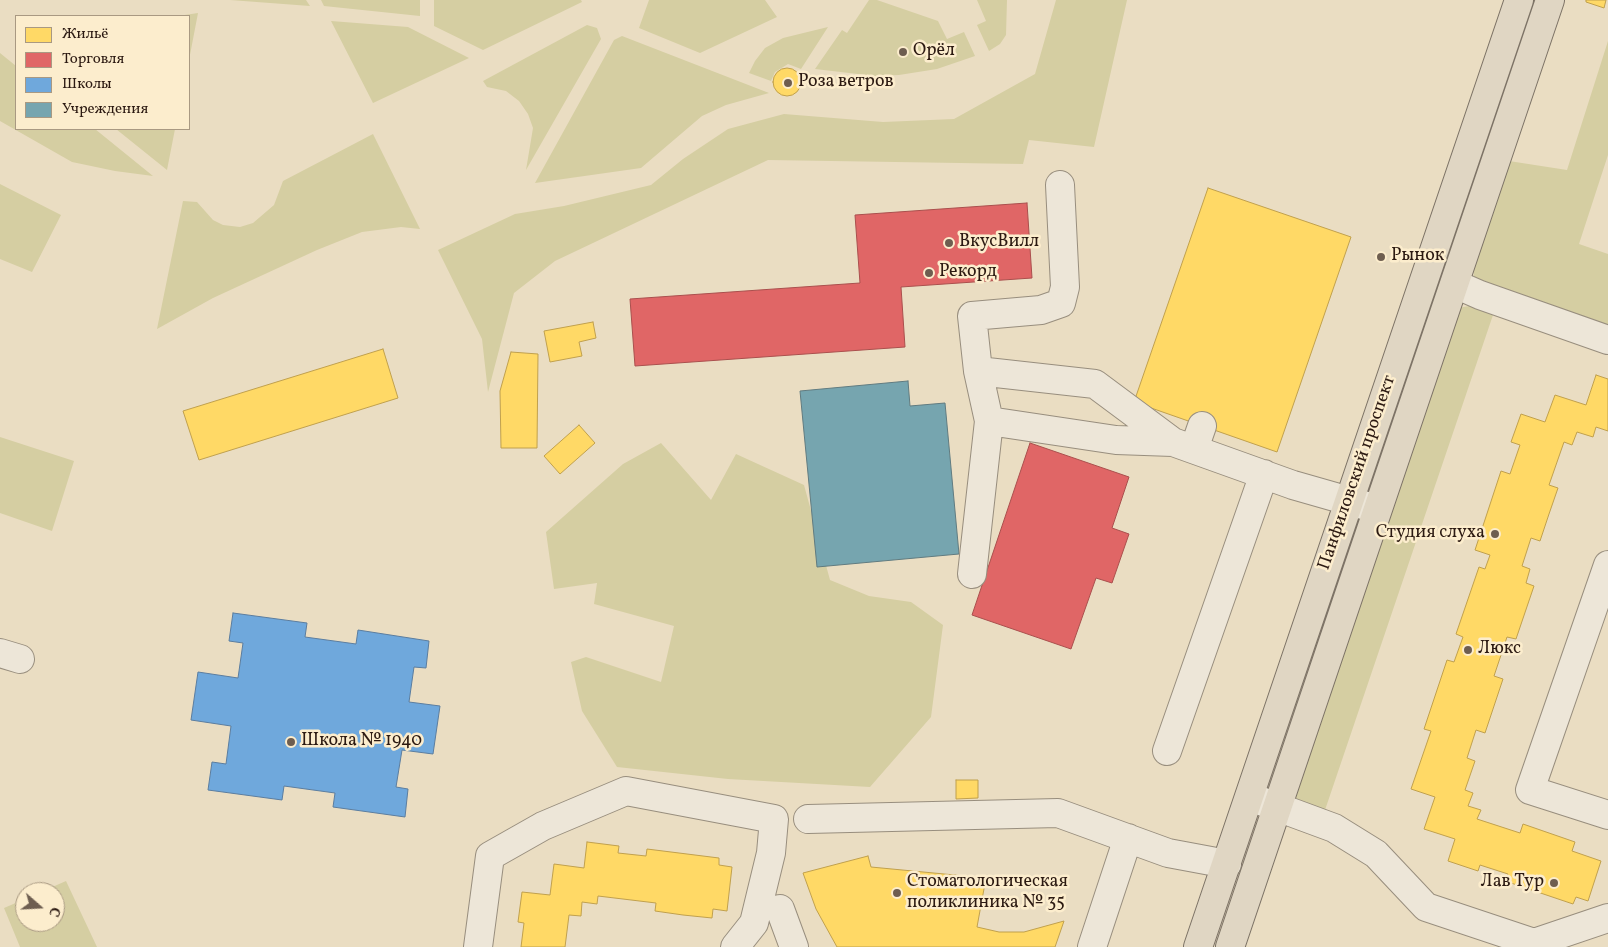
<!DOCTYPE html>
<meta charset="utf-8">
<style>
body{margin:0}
#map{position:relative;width:1608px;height:947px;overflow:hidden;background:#eaddc2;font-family:Vollkorn,serif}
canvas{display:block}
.legend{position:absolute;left:15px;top:15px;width:175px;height:115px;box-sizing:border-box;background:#fcedcd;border:1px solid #a99982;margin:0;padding:6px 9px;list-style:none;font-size:15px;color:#2c1a12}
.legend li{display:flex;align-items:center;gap:10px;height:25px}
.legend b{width:25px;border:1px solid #a99982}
.north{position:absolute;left:15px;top:882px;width:50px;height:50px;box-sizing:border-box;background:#fcedcd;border:1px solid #a99982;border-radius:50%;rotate:109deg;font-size:14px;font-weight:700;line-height:20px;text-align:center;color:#2c1a12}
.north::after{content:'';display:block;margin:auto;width:18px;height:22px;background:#6e5e50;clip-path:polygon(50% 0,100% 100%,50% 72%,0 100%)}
</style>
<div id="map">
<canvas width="1608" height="947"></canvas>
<ul class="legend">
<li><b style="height:14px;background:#ffd966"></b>Жильё</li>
<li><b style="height:14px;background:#e06666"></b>Торговля</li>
<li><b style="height:14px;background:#6fa8dc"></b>Школы</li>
<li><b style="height:14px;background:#76a5af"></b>Учреждения</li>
</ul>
<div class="north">С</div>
</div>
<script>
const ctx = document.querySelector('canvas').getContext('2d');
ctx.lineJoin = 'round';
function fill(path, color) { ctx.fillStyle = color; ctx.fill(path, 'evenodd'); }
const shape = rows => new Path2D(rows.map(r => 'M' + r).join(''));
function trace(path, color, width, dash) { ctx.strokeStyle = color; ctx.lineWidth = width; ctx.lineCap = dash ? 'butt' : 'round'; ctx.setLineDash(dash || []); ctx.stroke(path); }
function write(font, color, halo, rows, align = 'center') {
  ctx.font = font + ' Vollkorn,serif'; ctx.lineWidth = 5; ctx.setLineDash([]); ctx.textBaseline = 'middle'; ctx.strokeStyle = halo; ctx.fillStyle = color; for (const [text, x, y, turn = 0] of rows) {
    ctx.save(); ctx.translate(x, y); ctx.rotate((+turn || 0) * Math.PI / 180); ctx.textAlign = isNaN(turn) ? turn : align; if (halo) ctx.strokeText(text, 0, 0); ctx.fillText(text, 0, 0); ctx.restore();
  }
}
fill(shape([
 [230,0,306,0,310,6],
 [321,0,420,0,420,16,324,6],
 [434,0,581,0,582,2,483,50,434,26],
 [649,0,765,0,777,17,700,53,639,28],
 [869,0,877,0,938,21,947,39,964,32,975,56,937,69,899,75,875,76,815,69,842,30,847,33],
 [977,0,1007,0,1006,35,1000,44,989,51,977,25,986,21],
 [1056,0,1127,0,1094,147,1029,140,1023,164,768,160,555,261,514,293,488,392,482,339,438,250,515,214,564,206,651,185,683,159,728,129,784,114,883,122,954,119,1035,74],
 [198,13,189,60,189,16,178,16],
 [331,21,408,27,469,58,373,103],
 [587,25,597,28,601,39,526,170,533,128,528,114,519,101,506,91,487,87,483,81],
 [828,27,801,69,788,64,775,72,771,81,749,73,755,61,765,48,783,38],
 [622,36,769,93,726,105,702,116,641,168,535,183,614,40],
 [1608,41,1608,155,1579,244,1608,254,1608,327,1474,278,1473,262,1509,161,1567,170],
 [0,53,16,66,16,129,95,129,153,176,115,171,72,162,0,121],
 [116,129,175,129,167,170],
 [373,134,420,229,401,227,362,232,317,250,213,298,157,329,183,201,197,202,213,220,223,225,240,227,253,223,274,205,283,181],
 [0,184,61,215,32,272,0,259],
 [1469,306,1493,315,1325,810,1298,801,1293,793,1458,308],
 [0,437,74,461,52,531,0,513],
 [661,443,711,500,736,454,804,485,830,580,869,596,911,602,943,625,931,717,870,787,728,779,617,767,582,711,571,662,586,657,661,682,674,626,594,604,597,583,554,589,546,532,623,464],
 [66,881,97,947,20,947,4,908,25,899,25,922,55,922,55,892,41,892]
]), '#d5cea2');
const homes = shape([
 [1586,0,1606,0,1604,8,1586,2,1586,0],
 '773 82a14 14 0 1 1 28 0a14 14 0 1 1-28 0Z',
 [1208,188,1351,237,1277,452,1134,402,1208,188],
 [593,322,596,338,579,342,582,356,550,362,544,331,593,322],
 [383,349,398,398,199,460,183,411,383,349],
 [511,352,538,354,537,448,501,448,500,391,511,352],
 [1596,375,1608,379,1608,431,1596,427,1593,437,1577,432,1572,445,1564,442,1549,485,1558,488,1549,514,1540,541,1531,538,1522,566,1530,569,1526,583,1534,586,1516,639,1507,637,1494,676,1503,679,1485,733,1476,730,1467,758,1475,761,1465,790,1473,793,1468,806,1481,810,1477,819,1520,833,1523,824,1575,842,1572,851,1601,861,1588,901,1576,897,1573,904,1505,881,1508,874,1480,865,1478,871,1448,861,1455,839,1424,829,1435,797,1411,789,1431,731,1424,729,1447,660,1454,662,1463,637,1456,634,1479,567,1485,569,1490,555,1475,550,1501,471,1510,474,1520,445,1511,442,1521,414,1545,422,1555,395,1586,405,1596,375],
 [579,425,595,443,560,474,544,456,579,425],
 [956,780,978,780,978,798,956,799,956,780],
 [587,842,619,846,618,853,646,856,647,849,719,858,719,865,732,867,727,911,713,909,712,918,683,915,655,911,656,903,598,896,597,904,582,902,581,916,569,915,565,947,521,947,524,923,518,922,522,892,550,895,554,864,584,868,587,842],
 [868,856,871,867,986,878,977,927,999,932,1024,932,1064,921,1055,947,837,947,816,909,803,873,868,856]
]);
fill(homes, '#ffd966');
trace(homes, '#c0a04d', 1);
const shops = shape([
 [1027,203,1032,278,901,287,905,347,635,366,630,299,860,283,855,215,1027,203],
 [1030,443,1129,477,1112,528,1129,534,1112,583,1096,578,1071,649,972,615,1030,443]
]);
fill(shops, '#e06666');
trace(shops, '#aa4f4d', 1);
const schools = shape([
 [233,613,307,623,305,637,356,644,358,630,429,641,426,668,414,667,409,702,440,706,433,754,402,750,396,787,408,789,405,817,333,807,335,793,284,786,282,800,208,790,212,762,226,764,231,726,191,720,198,672,238,678,243,643,229,641,233,613]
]);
fill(schools, '#6fa8dc');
trace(schools, '#5b7d9f', 1);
const public = shape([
 [908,381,910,406,945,403,959,554,817,567,800,391,908,381]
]);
fill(public, '#76a5af');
trace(public, '#607b80', 1);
const minor = shape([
 [1455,284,1480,295,1608,340],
 [978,371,1095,384,1173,442],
 [989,421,978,371,972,316,1041,310,1061,303,1065,287,1060,185],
 [1194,449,1202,426],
 [1608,565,1530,790,1608,815],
 [972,574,989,421,1116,440,1173,442,1293,485,1377,509],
 [0,653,20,659],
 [1167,751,1264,474],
 [1250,797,1334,828,1376,854,1426,907,1534,943,1608,918],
 [808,819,1058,813,1168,853,1227,864],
 [780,909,794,947],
 [478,947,490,856,543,826,626,791,774,819,771,853,754,923,735,947],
 [1092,947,1128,838]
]);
const major = shape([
 [1198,947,1519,0],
 [1230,947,1550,0]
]);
trace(minor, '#988e7e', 30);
trace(major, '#7d7366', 30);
trace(minor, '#ede6d8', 28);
trace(major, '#e0d6c3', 28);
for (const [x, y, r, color] of [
 [903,52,5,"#6e5e50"],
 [788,83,5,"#6e5e50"],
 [949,243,5,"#6e5e50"],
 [1381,257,5,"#6e5e50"],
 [929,273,5,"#6e5e50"],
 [1495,534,5,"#6e5e50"],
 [1468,650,5,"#6e5e50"],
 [291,742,5,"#6e5e50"],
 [1554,883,5,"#6e5e50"],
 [897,893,5,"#6e5e50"]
]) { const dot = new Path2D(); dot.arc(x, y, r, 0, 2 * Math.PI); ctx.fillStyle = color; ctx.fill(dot); trace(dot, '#fcedcd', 2); }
write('18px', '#2c1a12', '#fcedcd', [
 ["Орёл",913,52],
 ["Роза ветров",798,83],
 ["ВкусВилл",959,243],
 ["Рынок",1391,257],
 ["Рекорд",939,273],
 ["Студия слуха",1485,534,"right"],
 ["Люкс",1478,650],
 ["Школа № 1940",301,742],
 ["Стоматологическая",907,883],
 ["поликлиника № 35",907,904],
 ["Лав Тур",1544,883,"right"]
], 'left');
write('18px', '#2c1a12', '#fcedcd', [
 ["Панфиловский проспект",1358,473,-71]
]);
</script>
